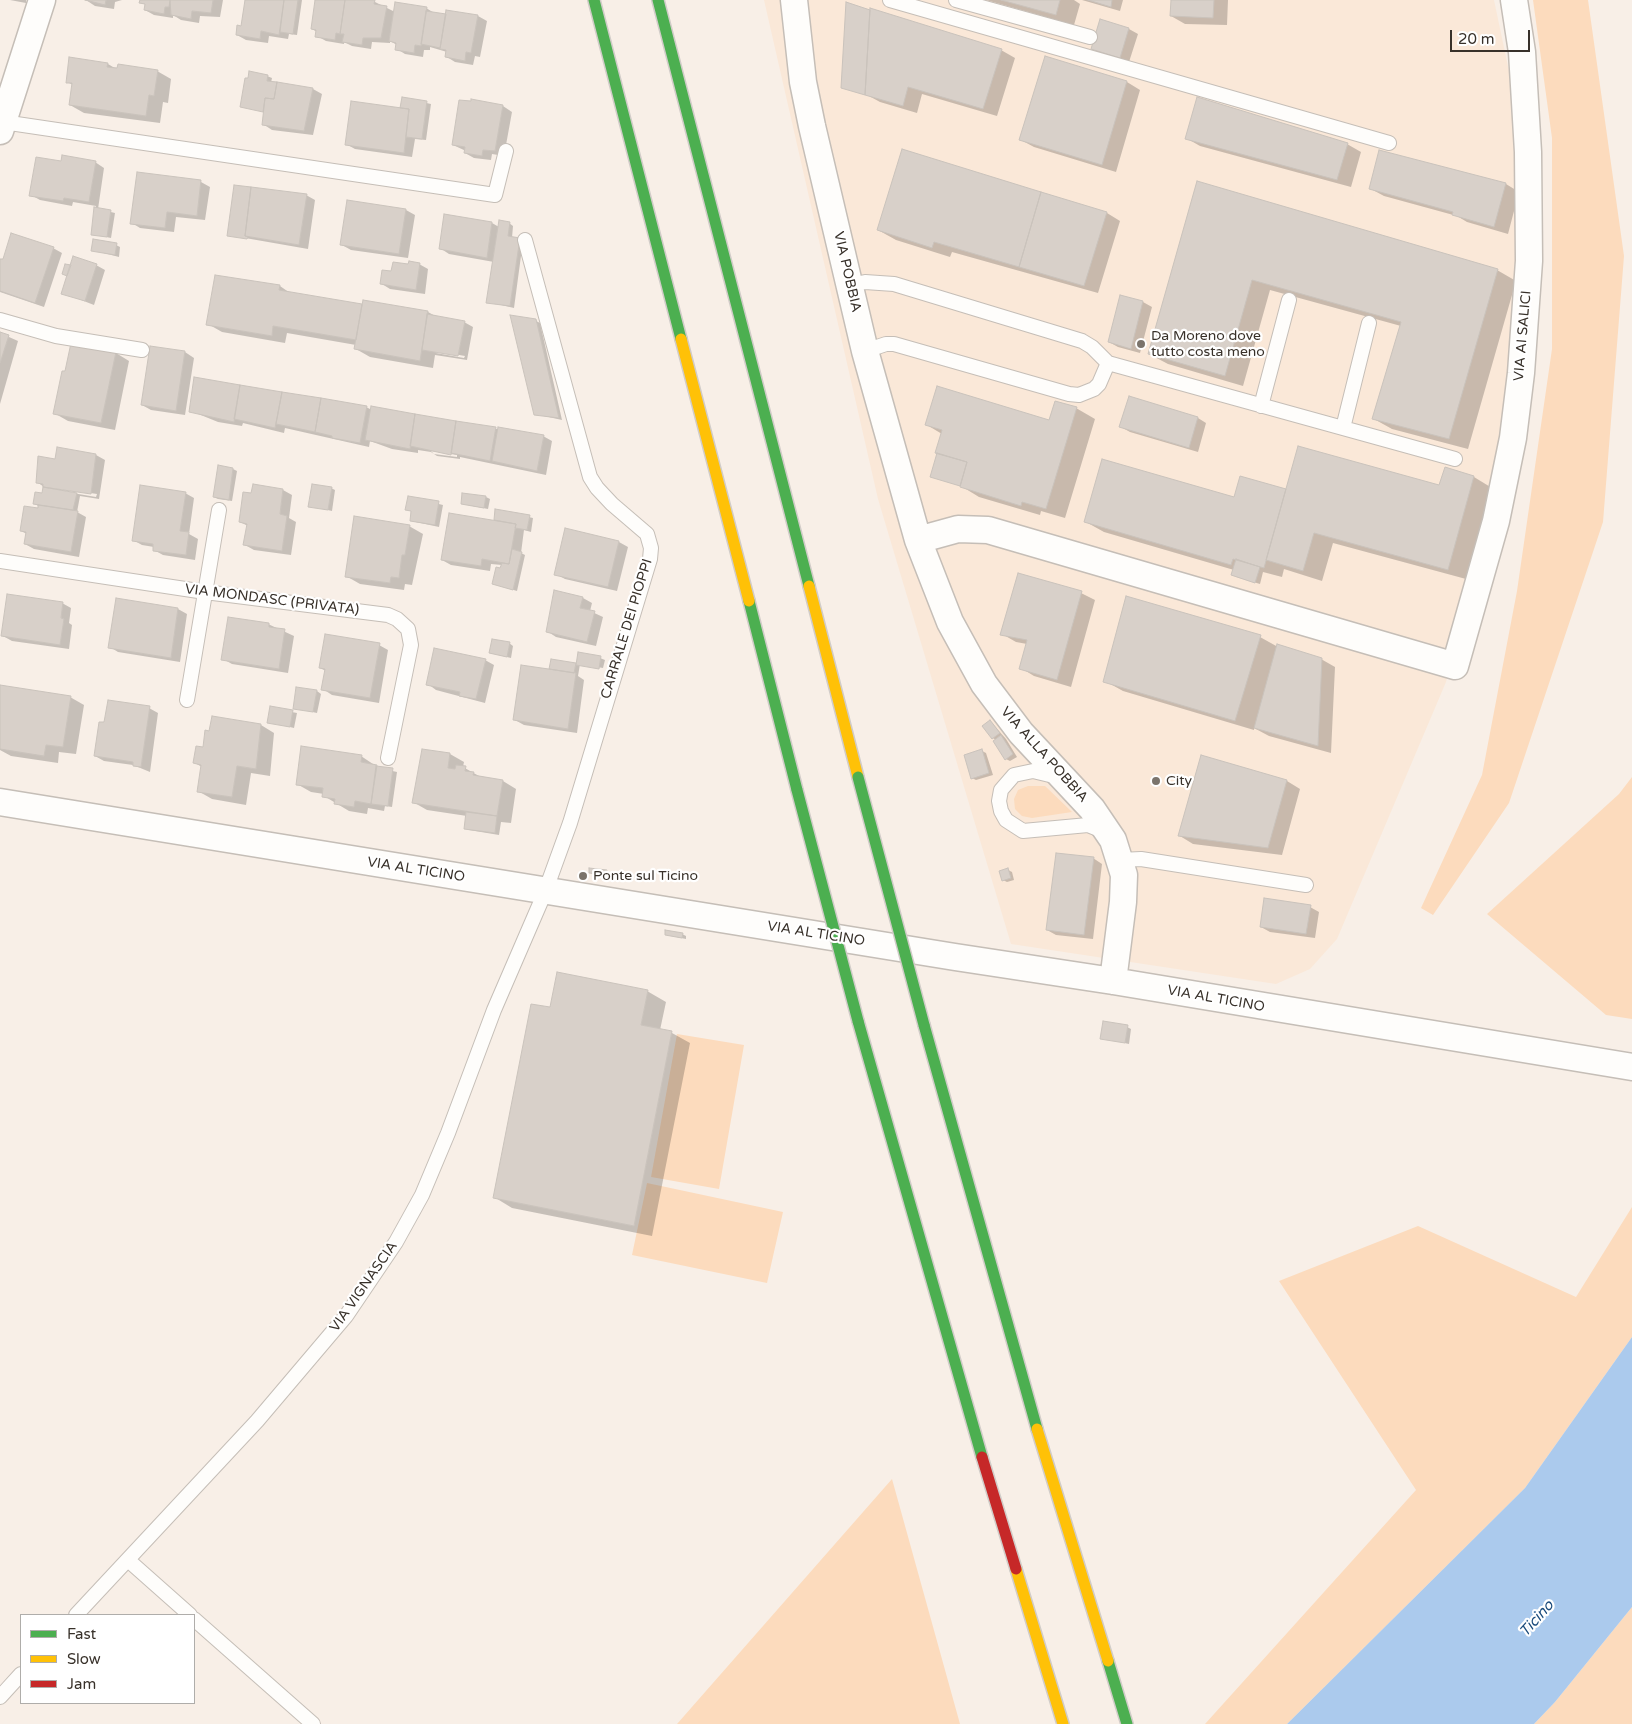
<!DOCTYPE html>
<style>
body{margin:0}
#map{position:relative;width:1632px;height:1724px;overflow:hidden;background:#f8efe7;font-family:"Varela Round",sans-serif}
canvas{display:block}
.legend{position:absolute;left:20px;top:1614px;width:175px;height:90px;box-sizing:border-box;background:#fff;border:1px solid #afadaa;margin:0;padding:6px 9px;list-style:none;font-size:15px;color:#38312a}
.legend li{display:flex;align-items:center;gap:10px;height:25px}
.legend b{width:25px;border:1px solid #afadaa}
.scale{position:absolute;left:1450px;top:30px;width:80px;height:22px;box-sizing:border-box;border:2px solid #38312a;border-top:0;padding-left:6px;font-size:15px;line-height:18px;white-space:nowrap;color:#38312a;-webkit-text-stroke:4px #fff;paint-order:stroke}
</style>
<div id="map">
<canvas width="1632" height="1724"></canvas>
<ul class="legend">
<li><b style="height:6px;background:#4caf50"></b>Fast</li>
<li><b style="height:6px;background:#ffc107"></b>Slow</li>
<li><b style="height:6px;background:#c62828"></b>Jam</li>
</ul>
<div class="scale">20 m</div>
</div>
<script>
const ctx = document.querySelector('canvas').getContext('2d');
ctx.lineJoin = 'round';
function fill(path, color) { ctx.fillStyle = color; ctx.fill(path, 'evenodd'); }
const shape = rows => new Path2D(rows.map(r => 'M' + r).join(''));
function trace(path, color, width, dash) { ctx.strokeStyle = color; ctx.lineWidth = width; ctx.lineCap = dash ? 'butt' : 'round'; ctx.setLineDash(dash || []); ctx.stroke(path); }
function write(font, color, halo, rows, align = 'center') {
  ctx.font = font + ' "Varela Round",sans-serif'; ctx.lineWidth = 4.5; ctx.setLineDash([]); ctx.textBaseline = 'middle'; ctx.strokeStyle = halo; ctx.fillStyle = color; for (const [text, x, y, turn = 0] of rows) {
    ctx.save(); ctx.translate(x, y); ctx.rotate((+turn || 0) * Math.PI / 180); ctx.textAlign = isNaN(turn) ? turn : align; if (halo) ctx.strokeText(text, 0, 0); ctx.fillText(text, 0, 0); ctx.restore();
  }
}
fill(shape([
 [764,0,1494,0,1522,133,1507,411,1446,682,1337,939,1310,969,1276,984,1011,944,878,499]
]), '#fae8d8');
fill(shape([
 [1533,0,1588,0,1624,256,1603,522,1509,803,1433,915,1421,908,1482,775,1517,591,1552,349,1552,138],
 [1632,777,1632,1019,1606,1015,1487,914,1619,794],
 [1028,786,1045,786,1072,812,1032,818,1022,816,1015,809,1014,799,1018,790],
 [677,1034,744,1045,719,1189,651,1177],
 [647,1183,783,1212,767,1283,632,1255],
 [1632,1207,1632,1337,1525,1488,1287,1724,1205,1724,1416,1490,1279,1281,1418,1226,1576,1297],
 [892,1479,960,1724,677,1724],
 [1632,1607,1632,1724,1534,1724,1555,1702]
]), '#fcdbbd');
fill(shape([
 [1632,1337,1632,1607,1555,1702,1534,1724,1287,1724,1525,1488]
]), '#abcaed');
fill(shape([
 [10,0,26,0,26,3],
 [86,0,122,0,115,2,114,9,95,6],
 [141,0,223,0,220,17,200,16,199,23,181,20,173,15,173,18,154,15,145,10,146,5,141,2],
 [246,0,302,0,297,35,289,34,288,39,269,36,268,43,246,40,237,35,242,27],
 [316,0,371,0,395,12,426,8,436,14,478,16,487,21,480,57,475,56,473,65,455,62,447,57,447,52,430,47,430,50,424,50,423,57,405,54,397,49,397,45,390,41,390,43,372,42,371,49,352,46,344,42,344,44,326,41,317,36,317,32,312,29],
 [986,0,1074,0,1080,4,1074,25],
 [1082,0,1123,0,1120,11],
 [1172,0,1228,0,1227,25,1185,24,1171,16],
 [1101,21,1129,29,1138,34,1129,62,1101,54,1092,49],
 [1001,50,1015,58,997,116,922,94,917,113,880,102,869,96,847,89],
 [70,59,108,64,118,70,157,71,171,79,168,103,163,102,160,123,84,113,70,105,73,85,67,82],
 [267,76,272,78,271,83,313,89,322,94,313,135,272,130,263,124,270,112,242,107],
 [1127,82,1140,90,1116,172,1034,147,1021,140],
 [403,98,431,104,426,140,415,139,412,157,355,149,346,144,401,109],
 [503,106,512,112,504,156,492,154,491,160,474,158,465,153,466,151,453,145],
 [1186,138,1347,144,1361,152,1351,187,1200,146],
 [95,162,104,168,98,209,115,213,111,238,92,234,96,206,73,202,72,206,40,200,31,195,62,163],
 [201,182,210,187,205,220,176,217,174,232,140,228,132,223],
 [1197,183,1497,270,1516,281,1468,449,1392,429,1374,419,1401,326,1270,290,1243,386,1168,364,1149,354],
 [1506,184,1519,192,1508,234,1467,222,1457,216,1384,196,1371,189],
 [306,195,315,200,308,249,228,235],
 [406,210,415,215,408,258,351,250,342,245],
 [1107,213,1120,221,1098,293,952,252,950,257,896,240,878,230],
 [492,223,499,227,509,223,513,226,512,238,523,241,514,308,488,302,494,262,449,254,440,248],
 [116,245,120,247,119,257,92,250],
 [53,248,62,253,44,307,0,292,0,262],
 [419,264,428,269,425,294,390,289,382,284,392,273],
 [96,265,105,270,94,305,63,293,68,276],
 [280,286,290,293,363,305,428,312,437,317,464,322,473,327,467,360,435,355,433,368,370,357,356,349,356,345,287,333,285,343,222,332,208,324],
 [436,351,465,356,464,358,436,353],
 [1121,297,1143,302,1152,307,1140,353,1118,347,1109,342],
 [536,321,540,323,562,420,535,414],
 [0,333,18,341,0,404],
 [151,347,185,352,194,358,185,415,151,410,142,405],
 [116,353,129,361,115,430,68,421,54,413,66,373],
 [195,379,366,407,372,410,543,436,552,441,546,475,460,457,460,459,437,456,431,452,418,450,418,453,392,449,370,441,369,447,285,428,284,433,243,423,242,426,218,422,191,411],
 [431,451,457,455,457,457,434,454],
 [1076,408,1095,419,1065,518,1041,511,1040,515,979,497,961,486,936,478,942,434,927,425,1050,422],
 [1198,418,1206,423,1198,452,1130,432,1121,427],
 [96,455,105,460,99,499,80,496,77,512,86,517,79,557,34,549,25,544,27,534,21,531,38,509,39,506,34,504,43,495,44,487,37,482],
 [44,486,97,494,96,497,49,489],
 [233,469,237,471,232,501,218,499,214,497],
 [1446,469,1474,477,1492,488,1466,579,1333,543,1322,581,1284,569,1282,577,1263,572,1260,584,1237,577,1233,575,1234,570,1104,532,1086,522,1287,491,1440,487],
 [254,486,283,490,292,495,289,518,296,522,291,555,254,550,245,545,248,526,240,522,252,494],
 [331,488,335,490,332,511,310,506],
 [185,493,194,498,189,534,198,539,195,560,163,555,154,550,154,547,142,545,133,540],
 [409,497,443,505,439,527,411,521,413,512,407,509],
 [486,497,490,499,488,509,462,504],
 [496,510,533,518,531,532,524,530,521,553,525,555,517,591,493,584,502,565,491,564,490,571,451,565,442,560,495,522],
 [409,526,423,534,412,585,405,584,404,590,360,584,346,576],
 [619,542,628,547,617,591,565,579,556,574],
 [555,591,583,598,592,603,590,611,603,617,596,646,556,637,547,631],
 [1081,593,1095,600,1071,687,1034,676,1021,668,1027,644,1016,642,1002,634],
 [117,600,178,609,187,614,180,662,118,652,110,647],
 [62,603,71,608,69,623,72,625,69,649,12,641,3,636],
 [268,624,294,636,288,673,232,664,223,659],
 [1260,637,1278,647,1321,659,1335,667,1331,753,1269,736,1254,728,1254,730,1123,691,1105,681],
 [509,643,513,646,511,658,490,653],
 [379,645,388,650,379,703,332,695,323,689,326,671,320,668],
 [600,658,605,660,603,668,580,664,578,676,584,680,577,733,524,725,515,720,556,671,551,668,552,660,577,664],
 [485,660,494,665,485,703,436,690,428,684],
 [0,686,70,697,84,705,76,754,59,752,58,763,11,756,0,750],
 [317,691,321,694,317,713,294,708],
 [149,708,158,713,150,772,133,765,104,761,95,756],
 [271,708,297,713,294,728,269,722],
 [990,721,1006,739,1017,757,1010,761,1006,759,996,740,993,738],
 [261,725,274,733,270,776,251,773,246,805,212,799,198,791,202,767,195,763,204,748],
 [423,751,450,754,464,762,463,767,479,776,503,781,516,789,511,823,501,822,499,835,469,830,465,828,467,816,427,810,413,802],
 [982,751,986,753,993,775,976,780,972,778],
 [361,756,379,768,397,772,392,807,385,806,384,811,368,808,367,814,349,811,324,796,324,794,311,792,297,784],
 [1202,757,1287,781,1300,789,1282,855,1193,844,1180,836],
 [1093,858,1102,864,1093,939,1056,935,1047,930],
 [1008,870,1012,872,1014,880,1007,882,1003,880],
 [590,872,606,872,610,874,610,877],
 [1310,907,1319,912,1315,938,1270,932,1261,927],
 [682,934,686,936,686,939,666,935],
 [647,991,666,1002,660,1030,672,1033,690,1043,652,1236,512,1208,494,1197,551,1009],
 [1127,1027,1131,1029,1129,1044,1101,1038]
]), '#0003');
const building = shape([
 [85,0,106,0,105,5,85,0],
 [140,0,170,0,169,7,165,7,164,14,144,10,145,4,139,3,140,0],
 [170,0,213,0,211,13,192,11,191,19,171,15,170,0],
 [245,0,284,0,279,35,261,31,260,39,236,35,237,25,241,26,245,0],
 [284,0,298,0,293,34,280,32,284,0],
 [315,0,345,0,340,34,336,33,335,40,315,37,316,30,311,29,315,0],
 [345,0,375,0,374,4,387,6,381,38,363,38,362,45,342,42,344,34,340,34,345,0],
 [1001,0,1060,0,1056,15,1001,0],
 [1088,0,1112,0,1111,7,1088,0],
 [1171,0,1214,0,1213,18,1170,16,1171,0],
 [395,2,427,7,421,46,415,45,414,53,395,50,396,43,389,41,395,2],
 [846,2,870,10,865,95,841,88,846,2],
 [870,8,1002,49,983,109,908,87,903,106,865,95,870,8],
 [446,10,478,15,471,53,466,52,465,61,445,57,446,50,440,49,446,10],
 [426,11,446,14,440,48,421,44,426,11],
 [1100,19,1129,28,1120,58,1091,49,1100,19],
 [1045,56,1127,81,1102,165,1019,140,1045,56],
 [69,57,108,63,107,67,117,68,118,64,158,70,154,96,149,95,146,116,69,105,72,83,66,83,69,57],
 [249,71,268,75,267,81,277,82,274,99,265,98,263,112,240,107,245,78,248,78,249,71],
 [277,82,313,88,304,131,262,125,265,98,274,99,277,82],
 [402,97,427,101,422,139,406,137,409,109,400,108,402,97],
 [1197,97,1348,143,1337,180,1185,139,1197,97],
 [471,99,503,105,495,151,483,150,482,156,464,153,465,147,452,145,459,100,471,101,471,99],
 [351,101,409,109,404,153,345,145,351,101],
 [902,149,1041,192,1019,267,934,242,932,248,877,230,902,149],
 [1379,150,1506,183,1494,227,1452,215,1453,212,1369,189,1379,150],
 [62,155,96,161,89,202,64,198,63,201,29,196,36,157,61,161,62,155],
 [137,172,201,180,197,216,167,212,165,228,130,224,137,172],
 [1197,181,1498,269,1449,439,1372,419,1401,322,1252,280,1225,376,1148,354,1197,181],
 [234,185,251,187,245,236,248,237,247,239,227,236,234,185],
 [251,187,307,194,299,245,245,236,251,187],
 [1041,192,1107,212,1084,286,1019,267,1041,192],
 [347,200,406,209,399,254,340,245,347,200],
 [94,207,111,210,107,237,91,235,94,207],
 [444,214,492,222,487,258,439,249,444,214],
 [499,220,510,222,508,236,520,238,510,306,486,303,499,220],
 [11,233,54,247,35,303,0,291,0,259,3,259,11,233],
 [93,239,117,243,115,255,91,251,93,239],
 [73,256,97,264,85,301,61,294,73,256],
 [409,261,420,263,416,290,380,284,382,270,391,271,393,262,408,264,409,261],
 [65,264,71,265,67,276,62,274,65,264],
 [215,275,280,285,279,290,362,304,356,340,273,326,272,336,206,325,215,275],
 [1120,295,1143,301,1131,349,1108,342,1120,295],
 [363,300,428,311,420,361,354,349,363,300],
 [427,314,465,321,458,356,422,350,427,314],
 [510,315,536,319,559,418,534,415,510,315],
 [0,332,9,335,0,363,0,332],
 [71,343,116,352,101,423,53,414,62,371,65,371,71,343],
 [150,346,185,351,176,411,141,405,150,346],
 [194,377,240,385,234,422,189,412,194,377],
 [240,385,282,392,275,428,234,419,240,385],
 [937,386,1049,420,1055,401,1077,407,1046,509,1022,502,1021,506,960,487,967,462,935,453,942,430,925,425,937,386],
 [282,392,321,398,315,432,276,424,282,392],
 [1129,396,1198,417,1189,448,1119,427,1129,396],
 [321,398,367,406,360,443,332,438,332,436,315,432,321,398],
 [371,406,415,414,410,449,365,440,371,406],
 [415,414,456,421,451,455,410,446,415,414],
 [456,421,496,427,490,461,451,453,456,421],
 [498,427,544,435,537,471,492,461,498,427],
 [1298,446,1439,485,1445,467,1474,476,1448,570,1314,533,1303,571,1266,560,1298,446],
 [57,447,96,454,91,494,43,487,43,484,36,483,38,456,55,459,57,447],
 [937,453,967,462,960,486,930,477,937,453],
 [1102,459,1234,497,1240,476,1286,489,1264,568,1233,559,1231,565,1084,522,1102,459],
 [218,465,233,468,229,500,213,497,218,465],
 [253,484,283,489,280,514,287,516,282,551,243,545,247,524,239,522,243,492,251,493,253,484],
 [312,484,332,487,328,510,308,507,312,484],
 [140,485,186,492,180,531,189,532,186,555,153,551,153,544,132,541,140,485],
 [43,487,77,493,73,510,33,504,35,492,42,493,43,487],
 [462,493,486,496,484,508,461,504,462,493],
 [408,496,439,501,435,525,410,521,411,511,405,510,408,496],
 [38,505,78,511,71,552,24,544,26,532,20,531,24,506,38,508,38,505],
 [495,509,530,515,527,530,515,528,516,524,494,520,495,509],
 [449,513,516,524,509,564,482,559,481,566,441,560,449,513],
 [354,516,410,525,405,555,402,555,399,578,391,577,390,583,345,577,354,516],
 [565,528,619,541,608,587,554,575,565,528],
 [512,549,522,552,513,590,492,584,496,567,500,568,502,563,509,564,512,549],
 [1236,559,1260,567,1255,583,1231,575,1236,559],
 [1018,573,1082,591,1057,680,1019,669,1027,640,1000,635,1018,573],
 [554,590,583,597,580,608,595,611,587,642,546,632,554,590],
 [7,594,63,602,61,618,64,619,60,645,1,636,7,594],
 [1126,596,1261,635,1235,721,1103,682,1126,596],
 [116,598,178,608,171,658,108,648,116,598],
 [228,617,269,623,269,627,285,629,279,669,221,660,228,617],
 [325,634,380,643,370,698,321,690,325,669,319,668,325,634],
 [492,639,510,642,507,657,489,653,492,639],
 [1277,644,1322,658,1318,746,1254,728,1277,644],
 [434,648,486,659,476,699,459,696,460,692,426,685,434,648],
 [578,652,601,656,599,669,576,665,578,652],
 [551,659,576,663,574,673,549,669,551,659],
 [521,665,576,673,568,729,513,720,521,665],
 [0,685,71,696,63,747,46,745,44,756,0,749,0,685],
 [296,687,317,690,313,712,293,709,296,687],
 [108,700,150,706,141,767,133,766,133,762,94,756,99,722,104,722,108,700],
 [270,706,293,710,290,727,267,723,270,706],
 [212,716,261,724,256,769,237,766,232,797,197,792,201,765,193,763,196,746,203,747,205,730,209,731,212,716],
 [990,720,1000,733,992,739,982,726,990,720],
 [1001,735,1013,754,1005,760,993,741,1001,735],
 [301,746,362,755,361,762,377,765,371,804,355,801,354,807,334,804,335,799,322,797,323,788,296,785,301,746],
 [422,749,450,753,448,768,455,769,456,765,466,766,465,771,474,772,473,775,503,780,497,816,412,803,422,749],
 [982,749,989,773,971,779,964,755,982,749],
 [1201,755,1287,780,1268,848,1178,836,1201,755],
 [376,766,393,768,388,806,371,804,376,766],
 [466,812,497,816,495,833,464,829,466,812],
 [1056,853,1094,857,1084,935,1046,930,1056,853],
 [589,868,607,870,606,875,589,873,589,868],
 [1008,868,1011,878,1002,881,999,871,1008,868],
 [1264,898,1311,905,1306,934,1260,927,1264,898],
 [665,930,683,933,682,938,665,935,665,930],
 [557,972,648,990,641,1025,672,1031,634,1226,493,1198,531,1004,550,1007,557,972],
 [1103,1021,1128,1025,1125,1043,1100,1039,1103,1021]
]);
fill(building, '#d8d0c9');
trace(building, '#cac3bc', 1);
const lane = shape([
 [890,0,1389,143],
 [956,0,1090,37],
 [3,122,495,195,506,151],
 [850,285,865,282,894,284,1082,341,1092,347,1108,363,1099,384,1094,389,1079,395,1069,394,894,344,886,344,865,351],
 [0,320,56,336,142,350],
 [1108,363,1455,459],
 [1261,406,1289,300],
 [1343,428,1369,323],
 [0,561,205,592,388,615,397,619,408,629,411,645,388,758],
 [187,700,219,510],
 [1058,777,1033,771,1014,775,1001,790,999,801,1001,811,1006,820,1023,831,1088,825,1103,831],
 [1120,860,1141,859,1306,885],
 [128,1560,190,1615],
 [76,1615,257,1421,346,1316,396,1242,422,1195,448,1133,494,1010,545,892,570,823,650,559,651,548,647,534,612,504,597,488,590,477,525,240],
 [194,1619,313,1724],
 [0,1697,21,1674]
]);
const street = shape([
 [794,0,803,82,812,126,865,351,918,540,950,622,984,684,1021,733,1092,809,1113,840,1124,875,1123,902,1113,981],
 [0,131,42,0],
 [918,540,958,529,988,530,1455,666,1496,521,1513,438,1521,373,1529,261,1528,152,1522,52,1514,0],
 [0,802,955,957,1113,981,1632,1067]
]);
const fast = shape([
 [594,0,681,339],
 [658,0,809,586],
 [749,601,797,790],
 [858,1021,982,1457],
 [924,1025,1037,1429],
 [1108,1661,1127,1724]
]);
const slow = shape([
 [681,339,749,601],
 [809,586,858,777],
 [1037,1429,1108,1661],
 [1016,1569,1063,1724]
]);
const jam = shape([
 [982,1457,1016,1569]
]);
trace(lane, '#c5beb7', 16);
trace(street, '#c5beb7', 29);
trace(fast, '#d1ccc8', 14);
trace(slow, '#d1ccc8', 14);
trace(jam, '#d1ccc8', 14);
trace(lane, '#fefdfb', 14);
trace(street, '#fefdfb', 26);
trace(fast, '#4caf50', 11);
trace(slow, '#ffc107', 11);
trace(jam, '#c62828', 11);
const fastBridge = shape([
 [858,777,924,1025],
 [797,790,858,1021]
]);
trace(fastBridge, '#d1ccc8', 14, []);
trace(fastBridge, '#4caf50', 11);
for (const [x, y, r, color] of [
 [1141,344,5,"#7b746c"],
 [1156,781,5,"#7b746c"],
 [583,876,5,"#7b746c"]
]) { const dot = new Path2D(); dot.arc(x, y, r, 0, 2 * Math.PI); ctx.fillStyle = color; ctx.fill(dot); trace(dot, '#fff', 2); }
write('14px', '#38312a', '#fff', [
 ["VIA POBBIA",847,272,77],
 ["VIA AI SALICI",1523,336,-85],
 ["VIA MONDASC (PRIVATA)",272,600,7],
 ["CARRALE DEI PIOPPI",627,629,-73],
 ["VIA ALLA POBBIA",1044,755,48],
 ["VIA AL TICINO",416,870,9],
 ["VIA AL TICINO",816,934,9],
 ["VIA AL TICINO",1216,999,10],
 ["VIA VIGNASCIA",364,1287,-55]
]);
write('14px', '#38312a', '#fff', [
 ["Da Moreno dove",1151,336],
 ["tutto costa meno",1151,352],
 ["City",1166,781],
 ["Ponte sul Ticino",593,876]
], 'left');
write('italic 15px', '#1a4b7c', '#fff', [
 ["Ticino",1537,1619,-48]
]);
</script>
